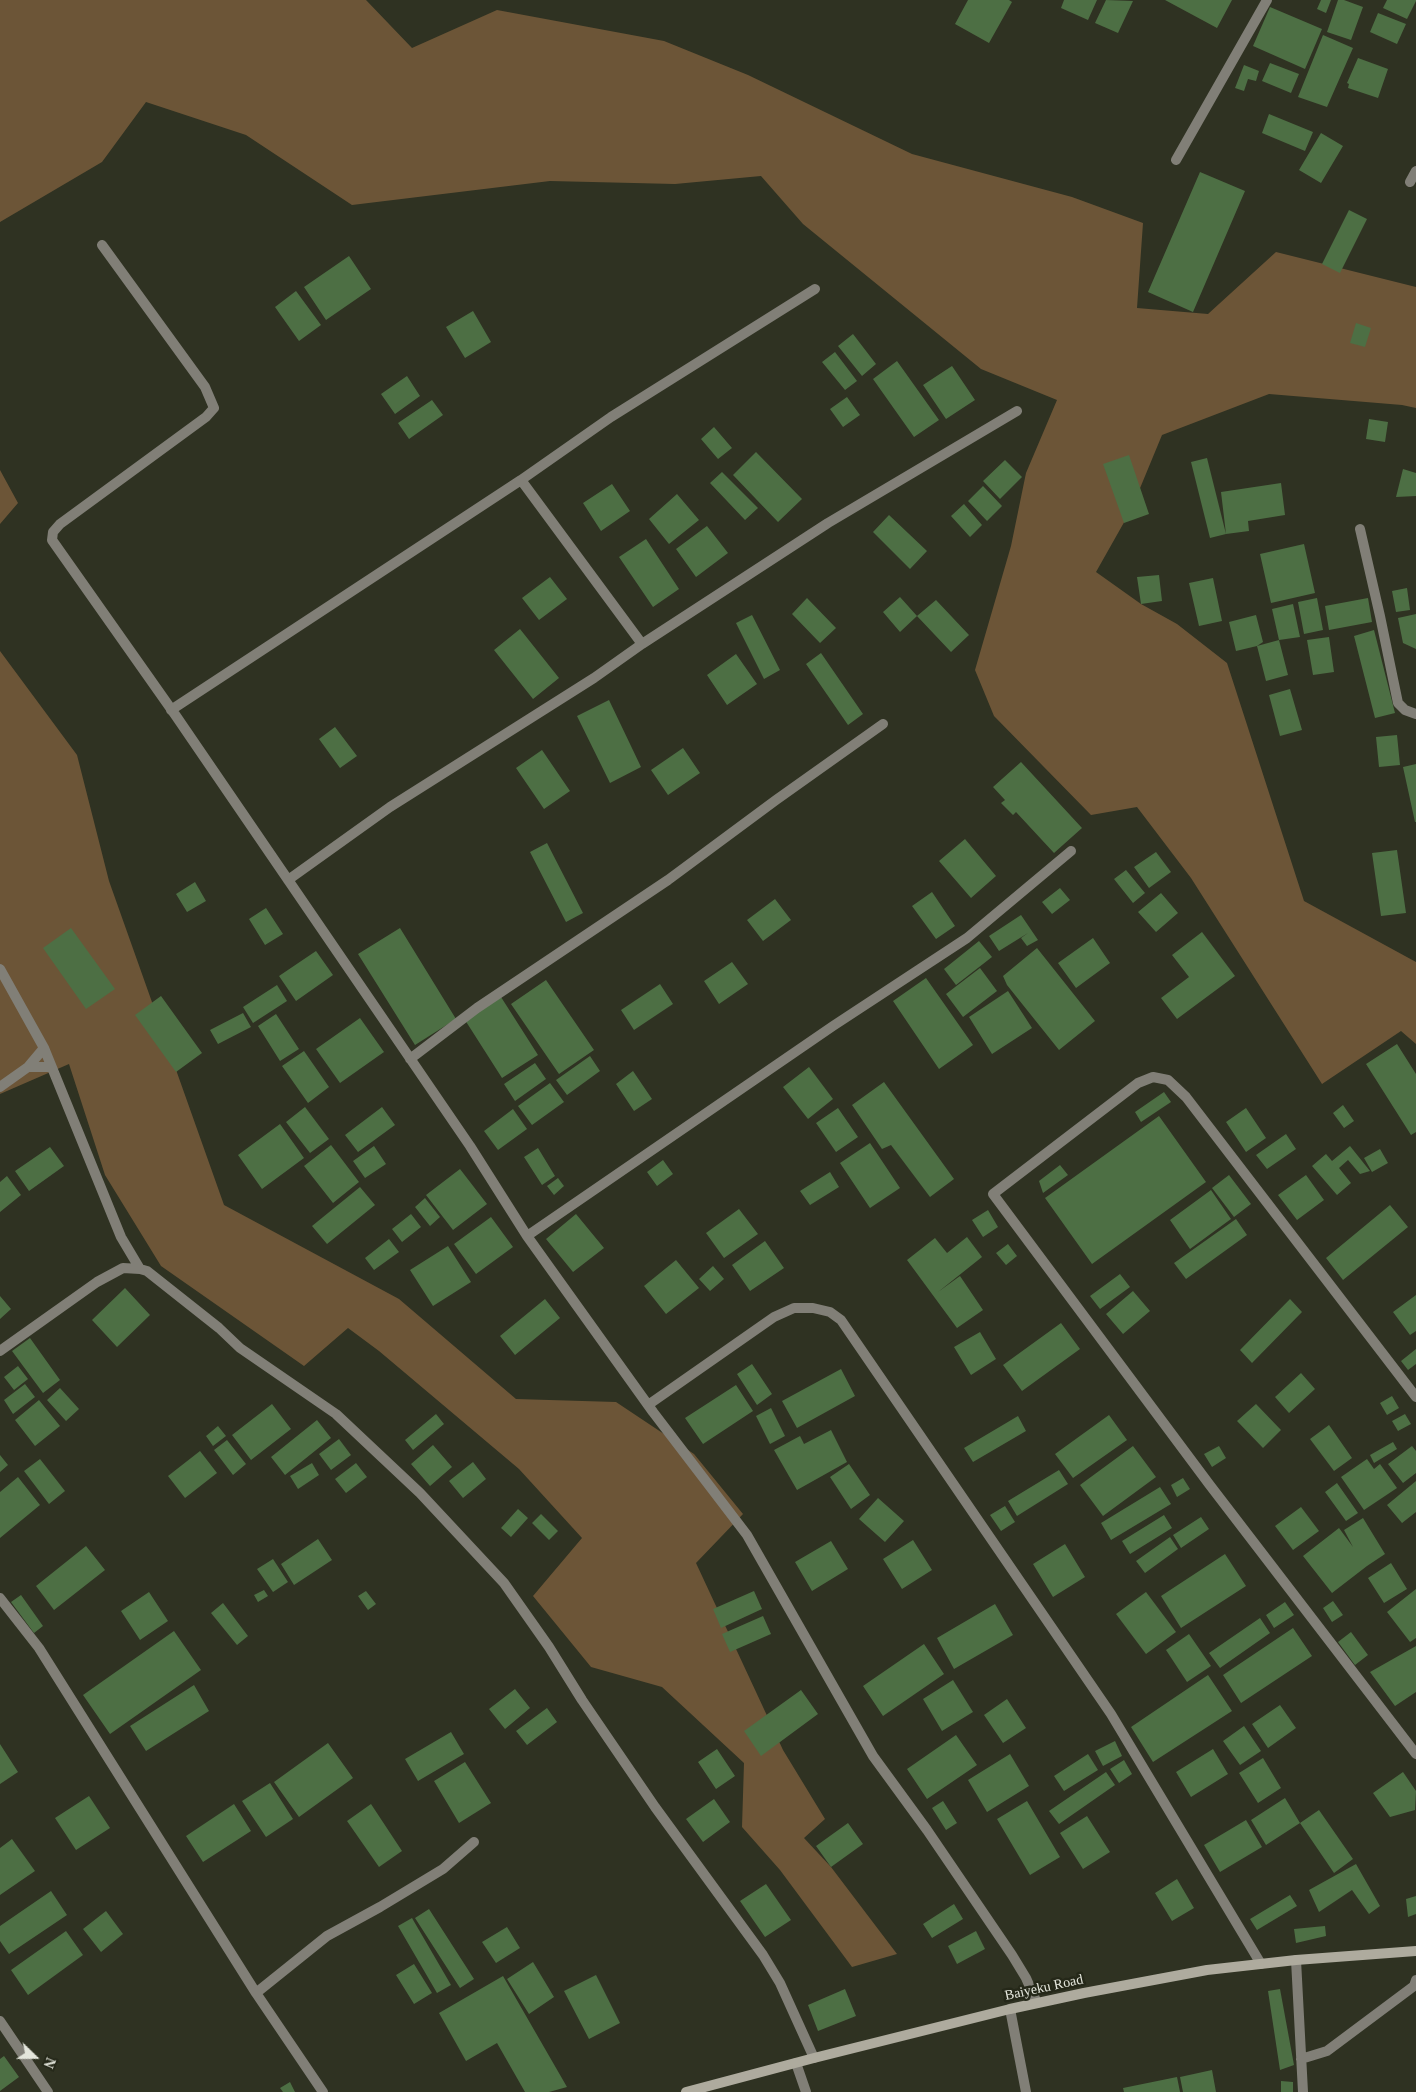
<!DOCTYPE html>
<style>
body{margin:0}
#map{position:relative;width:1416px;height:2092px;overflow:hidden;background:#2f3222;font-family:"Times New Roman",serif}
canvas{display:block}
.north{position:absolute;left:10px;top:2032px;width:50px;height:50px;-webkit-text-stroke:4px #252819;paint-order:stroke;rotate:112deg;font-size:14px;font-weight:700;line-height:20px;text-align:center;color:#e4e6dc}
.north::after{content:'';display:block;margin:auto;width:18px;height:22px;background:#e4e6dc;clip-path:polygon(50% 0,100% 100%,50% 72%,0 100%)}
</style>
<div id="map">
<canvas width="1416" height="2092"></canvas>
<div class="north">N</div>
</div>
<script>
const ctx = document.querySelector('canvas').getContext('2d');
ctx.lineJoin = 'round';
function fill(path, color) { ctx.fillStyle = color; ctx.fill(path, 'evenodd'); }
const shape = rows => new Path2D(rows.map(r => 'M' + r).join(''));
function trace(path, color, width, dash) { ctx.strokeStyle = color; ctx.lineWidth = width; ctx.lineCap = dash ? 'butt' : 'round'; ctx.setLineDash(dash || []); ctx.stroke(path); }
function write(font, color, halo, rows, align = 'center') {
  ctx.font = font + ' "Times New Roman",serif'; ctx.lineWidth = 5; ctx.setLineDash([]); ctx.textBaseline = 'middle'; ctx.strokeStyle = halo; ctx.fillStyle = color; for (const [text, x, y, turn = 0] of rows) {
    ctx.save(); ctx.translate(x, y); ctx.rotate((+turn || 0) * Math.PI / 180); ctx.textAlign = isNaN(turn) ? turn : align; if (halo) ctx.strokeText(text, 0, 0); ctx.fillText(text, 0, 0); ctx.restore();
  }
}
fill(shape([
 [0,0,366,0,412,48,497,10,664,41,748,75,912,154,1072,197,1143,223,1137,308,1208,314,1276,252,1416,287,1416,408,1402,405,1269,394,1162,435,1131,510,1096,572,1141,604,1177,624,1227,663,1304,901,1416,962,1416,1044,1401,1031,1322,1084,1191,878,1137,807,1091,815,994,716,975,670,1011,546,1026,473,1057,400,981,369,803,224,761,176,675,184,550,181,352,205,246,135,146,102,102,162,0,222],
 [0,470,18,503,0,524],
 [0,651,77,755,109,881,224,1205,399,1299,516,1399,616,1402,694,1454,743,1514,696,1563,783,1750,825,1819,804,1838,831,1867,897,1954,852,1967,780,1870,742,1827,744,1763,662,1687,591,1667,533,1596,582,1538,519,1469,379,1351,348,1328,304,1366,161,1266,105,1175,69,1064,0,1094]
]), '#6c5537');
fill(shape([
 [968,0,1009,0,1012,2,989,43,955,24],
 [1064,0,1097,0,1088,20,1061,8],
 [1106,0,1133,1,1118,33,1095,23],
 [1165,0,1232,0,1217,28],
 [1321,0,1331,0,1326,13,1317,9],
 [1338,0,1344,0,1363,7,1351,40,1327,32],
 [1387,0,1416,0,1416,1,1407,19,1383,8],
 [1270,7,1322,29,1305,69,1253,46],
 [1378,13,1406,24,1397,44,1370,32],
 [1323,35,1353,48,1327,107,1298,97],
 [1358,58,1388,69,1378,98,1348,88,1349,84,1347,83],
 [1270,63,1299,74,1291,93,1262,81],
 [1244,65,1259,71,1256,81,1248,79,1244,91,1235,88],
 [1269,114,1313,132,1305,151,1262,133],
 [1321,133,1343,146,1321,183,1299,170],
 [1200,172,1245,191,1193,312,1148,292],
 [1349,210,1367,219,1340,273,1322,264],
 [349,256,371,289,326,320,304,287],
 [296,291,321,325,299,341,275,307],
 [473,311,491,342,465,358,446,327],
 [1356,323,1371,328,1365,347,1350,343],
 [853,334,876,364,862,376,838,346],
 [835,352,857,381,845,390,822,362],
 [897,361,939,420,914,437,873,379],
 [952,366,975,400,946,419,923,385],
 [407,376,420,396,395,414,381,394],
 [847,397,860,415,843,427,830,409],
 [432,400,443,415,409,439,398,423],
 [1369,419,1388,422,1385,442,1366,439],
 [714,427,732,448,718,459,701,439],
 [756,452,802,499,778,522,733,475],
 [1129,455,1149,514,1124,523,1103,464],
 [1207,458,1226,534,1210,538,1191,462],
 [1005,460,1022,477,1000,499,983,481],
 [1403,469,1416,473,1416,496,1396,497],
 [722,472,758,508,745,520,710,483],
 [1281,483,1285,515,1248,521,1249,531,1226,534,1221,492],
 [612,484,630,511,601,531,583,503],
 [983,486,1002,506,987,521,968,501],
 [677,494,699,520,669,544,649,519],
 [964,504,982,525,970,537,951,516],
 [889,515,927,551,910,569,873,532],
 [707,526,728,553,696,577,676,549],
 [646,539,679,589,653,607,619,557],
 [1304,544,1315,593,1271,603,1260,554],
 [1159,575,1162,601,1141,604,1137,577],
 [550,577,567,599,539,620,522,598],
 [1213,578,1222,621,1199,626,1189,583],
 [1407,588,1410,610,1396,612,1392,591],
 [900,597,917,616,900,632,883,612],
 [807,598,836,628,820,643,792,614],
 [1317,598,1323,630,1304,634,1298,602],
 [1368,598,1372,622,1329,630,1325,606],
 [936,600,969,635,951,652,917,616],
 [1293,604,1300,637,1279,640,1272,609],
 [1416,614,1416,649,1403,643,1398,618],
 [752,615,780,670,764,679,736,623],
 [1256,615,1263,642,1257,646,1236,651,1229,622],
 [520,629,559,678,533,699,494,650],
 [1374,630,1395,713,1375,718,1354,636],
 [1329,637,1334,672,1313,675,1307,640],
 [1279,640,1288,675,1266,681,1257,646],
 [821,653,863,714,848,725,806,664],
 [736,654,757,684,727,705,707,675],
 [1290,689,1302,730,1280,736,1269,695],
 [609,700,641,767,610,783,577,716],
 [335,727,357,756,340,768,319,739],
 [1397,735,1400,765,1379,767,1376,737],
 [683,748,700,773,668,795,651,770],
 [542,750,570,791,544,809,516,768],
 [1021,762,1082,828,1054,853,1016,812,1013,815,1001,803,1005,800,993,787],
 [1416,764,1416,822,1415,822,1403,767],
 [965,839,996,876,971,898,939,861],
 [547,843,583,913,566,922,530,852],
 [1397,850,1406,913,1381,916,1372,853],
 [1156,852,1171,872,1149,888,1134,867],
 [1126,870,1145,893,1133,903,1114,879],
 [195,882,206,901,187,912,176,894],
 [1060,888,1070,900,1052,914,1042,902],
 [932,892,955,926,936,939,912,906],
 [1161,893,1178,913,1156,932,1138,912],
 [775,899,791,920,763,941,747,920],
 [266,908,283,934,265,945,249,919],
 [1021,915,1038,940,1027,946,1021,938,1028,933,999,951,989,936],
 [71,928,115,989,86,1009,43,948],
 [400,928,456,1019,415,1045,358,954],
 [1202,932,1235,976,1177,1019,1161,998,1189,977,1172,955],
 [1093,938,1110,963,1076,988,1058,963],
 [979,941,992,957,956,985,944,969],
 [1037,948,1095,1021,1059,1050,1007,985,1003,976],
 [316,951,333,975,296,1001,279,976],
 [732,962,748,984,719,1004,704,981],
 [980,968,997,991,963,1017,946,994],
 [926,978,973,1045,939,1069,893,1001],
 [546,980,594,1050,559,1074,511,1004],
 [660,984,673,1004,634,1030,621,1010],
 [277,985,287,1001,253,1023,243,1007],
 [1008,991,1032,1028,992,1054,969,1017],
 [161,996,202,1053,176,1072,135,1015],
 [501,997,538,1055,502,1078,465,1020],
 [243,1013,251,1027,218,1044,210,1030],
 [276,1014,299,1049,280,1061,258,1026],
 [360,1018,384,1052,340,1083,316,1049],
 [1397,1044,1416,1074,1416,1132,1411,1135,1366,1064],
 [304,1051,329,1087,308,1103,282,1066],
 [590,1056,600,1071,567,1095,556,1080],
 [535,1063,546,1079,515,1101,504,1084],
 [809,1067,833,1099,808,1119,783,1087],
 [633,1071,652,1099,634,1111,616,1084],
 [884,1082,954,1179,930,1197,891,1145,882,1149,852,1105],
 [550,1083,564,1102,532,1125,518,1106],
 [1164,1092,1171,1102,1141,1122,1135,1112],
 [1343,1105,1354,1121,1344,1128,1333,1113],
 [305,1107,329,1139,310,1153,286,1122],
 [382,1107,395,1125,358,1152,345,1135],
 [838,1108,858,1137,836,1152,816,1123],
 [1246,1108,1266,1138,1246,1152,1226,1122],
 [513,1109,527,1129,498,1150,484,1131],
 [1159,1116,1206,1182,1092,1264,1045,1198],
 [280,1124,304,1158,262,1189,238,1155],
 [1286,1134,1296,1149,1267,1169,1256,1155],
 [870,1143,900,1188,870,1208,840,1163],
 [331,1145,359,1182,333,1203,304,1166],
 [374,1146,386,1164,365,1178,353,1161],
 [1350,1146,1370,1171,1360,1174,1348,1160,1339,1168,1351,1183,1337,1195,1312,1166,1326,1154,1332,1161],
 [50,1147,64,1166,29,1191,15,1171],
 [538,1148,555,1176,542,1185,524,1157],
 [1380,1149,1388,1163,1372,1172,1364,1158],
 [663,1160,673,1174,657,1186,647,1172],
 [1060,1165,1068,1175,1043,1193,1039,1181],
 [460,1169,487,1204,453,1230,426,1195],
 [830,1172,839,1187,810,1205,800,1191],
 [1229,1175,1251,1204,1234,1217,1212,1188],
 [1306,1175,1324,1200,1297,1220,1278,1195],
 [7,1176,21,1195,0,1212,0,1182],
 [558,1178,564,1186,554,1195,547,1186],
 [360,1187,375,1205,327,1244,312,1226],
 [1211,1190,1231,1219,1190,1249,1170,1220],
 [425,1198,440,1217,430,1226,415,1207],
 [1390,1205,1408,1227,1343,1280,1326,1258],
 [739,1209,758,1234,724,1258,706,1233],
 [988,1210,998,1227,983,1237,972,1220],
 [411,1214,421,1227,402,1242,392,1229],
 [576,1214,604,1248,573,1272,546,1239],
 [491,1217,513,1247,476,1274,454,1244],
 [1236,1219,1247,1235,1186,1279,1174,1263],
 [967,1237,982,1257,938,1292,960,1276,983,1310,957,1328,907,1260,935,1238,947,1253],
 [389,1239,399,1252,374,1270,365,1258],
 [765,1241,784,1268,750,1291,732,1265],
 [1008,1244,1017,1256,1006,1265,996,1253],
 [448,1246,471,1282,433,1306,410,1270],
 [676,1260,699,1288,666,1314,644,1286],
 [713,1266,724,1279,710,1291,699,1279],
 [1120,1274,1130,1287,1100,1309,1090,1296],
 [125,1288,150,1315,117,1347,92,1320],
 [1133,1291,1150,1311,1123,1334,1106,1314],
 [1416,1295,1416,1331,1410,1335,1393,1312],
 [0,1296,11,1309,0,1319],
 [545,1299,560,1318,515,1355,500,1336],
 [1290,1299,1302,1312,1252,1363,1240,1350],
 [1061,1323,1080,1349,1022,1391,1003,1365],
 [980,1332,996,1359,971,1375,954,1347],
 [30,1338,60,1380,43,1393,12,1351],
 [1416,1349,1416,1364,1408,1370,1401,1361],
 [752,1364,772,1394,757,1405,737,1374],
 [18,1366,28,1379,14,1390,4,1377],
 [841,1369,855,1396,797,1428,782,1401],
 [1301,1373,1315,1389,1289,1413,1275,1397],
 [25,1384,35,1397,13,1414,4,1400],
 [736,1385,753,1411,703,1444,685,1418],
 [60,1388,79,1409,66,1421,47,1400],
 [1392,1396,1399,1408,1387,1415,1380,1403],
 [39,1400,60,1426,35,1446,15,1420],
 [272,1404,291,1429,251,1460,232,1435],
 [1256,1404,1281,1430,1263,1448,1237,1421],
 [771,1408,785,1436,770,1444,756,1416],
 [436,1414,444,1424,413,1450,405,1440],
 [1405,1414,1411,1424,1398,1431,1392,1421],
 [1109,1415,1127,1440,1073,1478,1055,1454],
 [1018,1416,1026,1431,973,1462,964,1448],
 [317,1420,331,1438,285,1475,271,1457],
 [1329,1425,1352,1458,1334,1471,1310,1439],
 [218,1426,226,1436,213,1446,206,1436],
 [831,1430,847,1462,797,1490,774,1450,800,1436,804,1444],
 [339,1439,351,1455,331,1470,319,1454],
 [227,1440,246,1464,233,1475,214,1450],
 [1393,1442,1397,1449,1374,1463,1370,1455],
 [433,1445,452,1467,430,1486,411,1464],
 [1133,1446,1156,1477,1103,1516,1080,1485],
 [1219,1446,1226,1458,1212,1467,1204,1454],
 [1412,1446,1416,1451,1416,1473,1403,1483,1388,1464],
 [200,1451,217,1473,185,1498,168,1476],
 [0,1455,8,1465,0,1472],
 [40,1459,65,1491,49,1504,24,1471],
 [1367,1459,1374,1469,1380,1464,1397,1488,1364,1510,1341,1477],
 [473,1462,486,1479,463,1498,449,1481],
 [312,1463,319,1475,298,1489,290,1476],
 [356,1463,367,1477,346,1493,335,1479],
 [849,1464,870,1495,851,1509,830,1477],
 [1059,1470,1068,1484,1017,1516,1008,1501],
 [18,1477,40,1505,0,1538,0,1492],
 [1183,1478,1190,1489,1177,1497,1171,1485],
 [1416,1481,1416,1512,1402,1523,1387,1505],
 [1337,1483,1358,1513,1346,1521,1325,1492],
 [1160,1487,1171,1504,1111,1540,1101,1523],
 [878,1498,904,1521,885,1542,859,1519],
 [1005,1506,1015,1522,1001,1531,990,1515],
 [1301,1507,1319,1531,1293,1550,1275,1526],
 [518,1509,528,1518,511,1537,501,1528],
 [541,1514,558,1531,549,1540,532,1523],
 [1164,1515,1172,1528,1130,1554,1122,1541],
 [1201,1517,1209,1529,1181,1548,1173,1535],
 [1363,1518,1385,1554,1367,1566,1332,1593,1303,1556,1339,1528,1353,1547,1344,1530],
 [1170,1537,1178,1549,1145,1573,1136,1561],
 [318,1539,332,1560,294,1585,281,1564],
 [913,1540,932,1570,902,1589,883,1559],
 [831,1541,848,1569,812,1591,795,1562],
 [1065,1544,1085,1577,1053,1597,1033,1564],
 [86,1546,105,1570,54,1610,36,1586],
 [1225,1554,1246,1586,1181,1628,1161,1596],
 [273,1559,288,1582,273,1592,257,1569],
 [1391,1563,1407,1589,1384,1603,1368,1578],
 [1416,1589,1416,1638,1410,1642,1387,1612],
 [264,1590,268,1596,258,1602,254,1595],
 [366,1591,376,1604,368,1610,358,1596],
 [754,1591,762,1609,721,1628,713,1609],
 [149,1592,168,1621,140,1640,121,1611],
 [1146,1592,1176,1632,1146,1654,1116,1614],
 [21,1595,43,1626,34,1633,11,1602],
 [1333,1601,1343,1615,1332,1622,1323,1608],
 [1285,1602,1294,1615,1274,1628,1266,1615],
 [223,1603,248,1636,237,1645,211,1613],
 [995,1604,1013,1635,954,1669,937,1638],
 [763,1616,771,1634,730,1652,722,1634],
 [1260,1618,1270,1633,1220,1668,1209,1653],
 [1293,1628,1312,1656,1241,1703,1223,1675],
 [174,1631,201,1670,110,1734,83,1695],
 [1351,1632,1368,1655,1355,1665,1338,1642],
 [1189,1634,1211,1666,1187,1682,1166,1650],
 [924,1644,944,1674,883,1716,863,1686],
 [1416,1646,1416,1692,1395,1706,1370,1672],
 [1208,1675,1232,1711,1153,1762,1131,1727],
 [953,1680,973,1712,942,1731,923,1699],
 [194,1685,209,1711,146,1751,130,1726],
 [515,1689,530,1708,505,1729,489,1709],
 [801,1690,818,1714,761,1756,744,1731],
 [1007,1699,1026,1728,1003,1743,984,1715],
 [1280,1705,1296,1728,1268,1748,1252,1724],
 [547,1708,557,1722,527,1745,516,1731],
 [1244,1726,1261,1751,1240,1765,1223,1741],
 [451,1732,464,1754,418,1781,405,1759],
 [956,1735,977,1765,927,1799,907,1769],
 [1115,1741,1122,1756,1103,1766,1095,1751],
 [328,1743,353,1778,299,1817,274,1782],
 [0,1744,18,1772,0,1784],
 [717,1749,735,1776,716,1789,698,1762],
 [1213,1749,1228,1774,1191,1797,1176,1772],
 [1010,1754,1029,1786,987,1812,968,1780],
 [1088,1754,1098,1770,1064,1791,1054,1776],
 [1263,1758,1281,1788,1258,1803,1239,1773],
 [1124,1760,1132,1774,1119,1783,1110,1769],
 [465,1762,491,1803,459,1823,434,1781],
 [1106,1772,1115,1785,1059,1824,1049,1811],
 [1403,1772,1416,1791,1415,1810,1390,1817,1373,1793],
 [270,1783,293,1819,266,1837,242,1801],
 [89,1796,110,1828,76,1850,55,1818],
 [1285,1798,1300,1823,1266,1845,1251,1820],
 [714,1799,730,1822,703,1842,686,1819],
 [943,1801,957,1823,946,1830,932,1808],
 [1027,1801,1060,1857,1030,1875,997,1819],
 [234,1804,251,1831,203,1862,186,1836],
 [371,1804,402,1851,379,1867,347,1821],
 [1319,1810,1353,1859,1334,1873,1300,1823],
 [1087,1816,1110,1852,1083,1869,1060,1833],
 [1246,1820,1262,1847,1220,1872,1204,1845],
 [848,1823,863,1844,831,1867,816,1846],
 [12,1839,35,1871,0,1895,0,1848],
 [1356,1864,1380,1906,1369,1914,1352,1890,1319,1912,1309,1890],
 [1177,1879,1194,1908,1172,1921,1155,1893],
 [766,1884,791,1920,765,1937,740,1901],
 [51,1891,67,1915,9,1954,0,1941,0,1926],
 [1290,1895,1297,1906,1257,1930,1250,1919],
 [1416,1896,1416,1914,1408,1917,1406,1899],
 [954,1904,963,1919,932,1938,923,1924],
 [429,1909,474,1979,460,1988,415,1918],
 [106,1911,123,1934,101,1952,83,1929],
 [412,1918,451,1985,437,1993,398,1926],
 [1325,1926,1326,1936,1296,1943,1294,1929],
 [507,1927,520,1948,496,1963,482,1942],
 [66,1931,83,1955,28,1995,11,1970],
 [976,1931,985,1949,957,1964,948,1946],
 [533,1962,554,1997,529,2014,507,1979],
 [414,1964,432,1993,414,2004,396,1975],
 [596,1975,620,2023,589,2039,564,1991],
 [503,1976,567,2087,549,2092,525,2092,497,2043,466,2061,439,2013],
 [845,1989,856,2016,818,2031,808,2005],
 [1280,1989,1294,2065,1280,2070,1268,1991],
 [4,2056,19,2077,0,2091,0,2059],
 [1212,2070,1216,2092,1183,2092,1180,2077],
 [1177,2077,1180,2092,1124,2092,1123,2088],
 [1281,2081,1293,2082,1293,2092,1281,2092],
 [290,2082,295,2092,283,2092,280,2088]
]), '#4d6f44');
trace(shape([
 [1176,160,1267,0],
 [1410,182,1416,171],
 [102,245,205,387,214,408,206,417,60,524,53,532,52,540,176,716,470,1146,527,1236,653,1412,747,1535,873,1756,927,1830,1012,1955,1026,1978,1037,2003],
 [521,480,642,644],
 [1360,529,1380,616,1398,703,1405,710,1416,714],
 [171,710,521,480,611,417,815,289],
 [288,880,390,807,594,678,642,644,828,523,1017,411],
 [0,969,44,1048,121,1237,140,1269],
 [410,1059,477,1008,668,880,776,800,883,724],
 [28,1067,51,1067],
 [0,1087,28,1067,44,1048],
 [527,1236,833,1026,967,938,1071,851],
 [0,1351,97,1282,123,1268,140,1269,147,1271,219,1328,240,1348,336,1414,420,1493,504,1583,549,1647,582,1700,655,1807,763,1955,780,1983,814,2058],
 [1416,1397,1186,1097,1168,1080,1153,1077,1138,1083,993,1194,1209,1484,1416,1754],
 [648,1405,774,1317,794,1308,813,1308,830,1312,841,1320,1111,1714,1261,1964],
 [0,1598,39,1648,256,1993,323,2092],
 [1296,1960,1303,2092],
 [256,1993,327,1936,380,1907,443,1869,474,1842],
 [1010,2009,1026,2092],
 [0,2021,48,2092],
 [1301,2059,1327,2051,1414,1986,1416,1980],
 [796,2063,806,2092]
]), '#817f77', 10);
trace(shape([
 [686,2092,814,2058,1010,2009,1084,1993,1207,1970,1296,1960,1416,1951]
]), '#aeab9e', 10);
write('14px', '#e4e6dc', '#252819', [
 ["Baiyeku Road",1044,1988,-12]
]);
</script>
